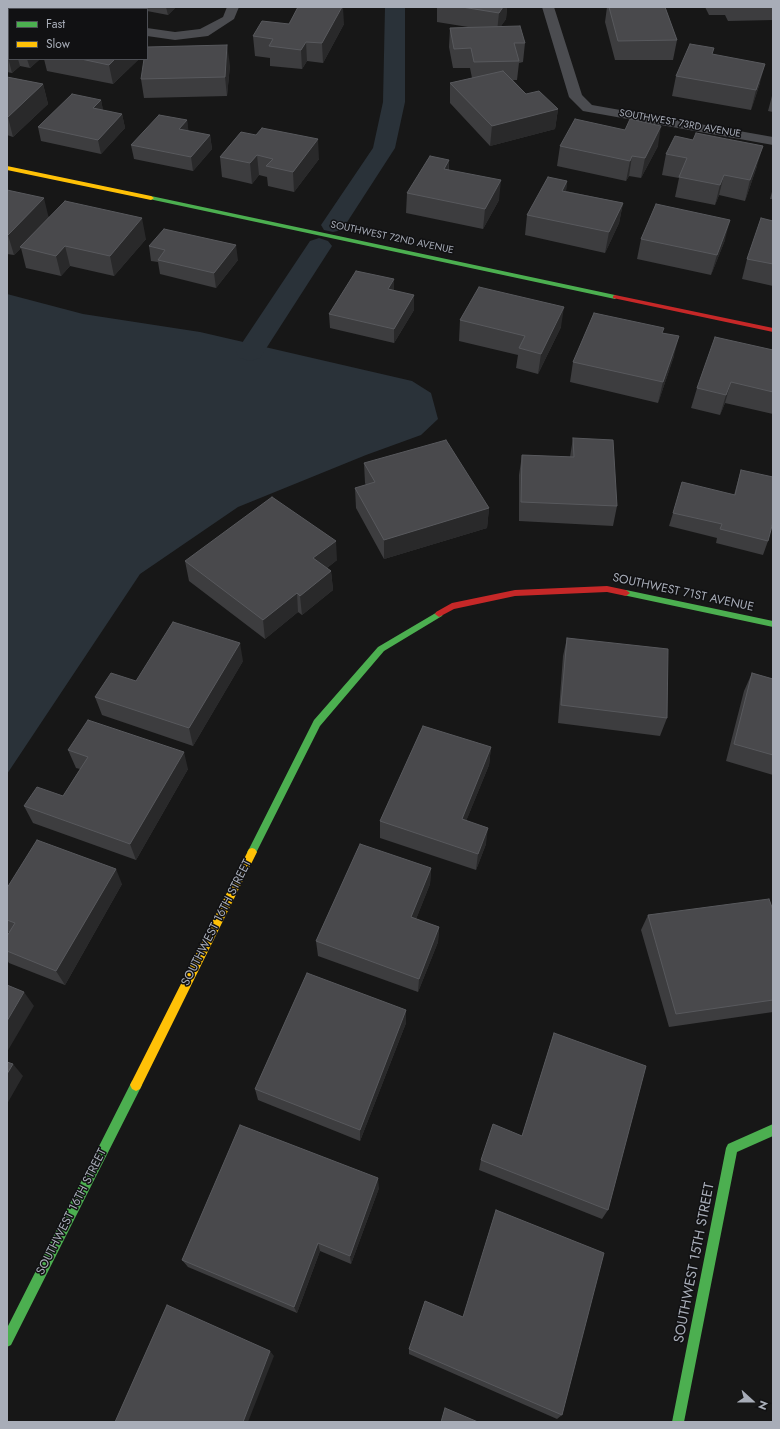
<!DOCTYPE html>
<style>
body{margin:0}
#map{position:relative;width:780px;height:1429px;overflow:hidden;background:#171717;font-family:Jost,sans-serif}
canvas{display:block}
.frame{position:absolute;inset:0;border:8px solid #a8adb8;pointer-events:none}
.legend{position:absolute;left:8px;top:8px;width:140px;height:52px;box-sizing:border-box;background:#111113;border:1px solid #4d4f55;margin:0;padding:5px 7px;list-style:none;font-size:12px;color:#a8adb8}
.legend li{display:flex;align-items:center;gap:8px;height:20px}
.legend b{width:20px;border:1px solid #4d4f55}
.north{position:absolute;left:732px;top:1381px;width:40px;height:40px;-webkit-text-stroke:3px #111113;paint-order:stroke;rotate:111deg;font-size:11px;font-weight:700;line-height:16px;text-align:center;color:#a8adb8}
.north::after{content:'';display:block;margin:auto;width:14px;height:18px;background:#a8adb8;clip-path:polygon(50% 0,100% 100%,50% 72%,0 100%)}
</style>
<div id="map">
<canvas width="780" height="1429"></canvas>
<div class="frame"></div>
<ul class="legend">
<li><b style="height:5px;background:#4caf50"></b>Fast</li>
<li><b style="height:5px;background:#ffc107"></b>Slow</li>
</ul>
<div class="north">N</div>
</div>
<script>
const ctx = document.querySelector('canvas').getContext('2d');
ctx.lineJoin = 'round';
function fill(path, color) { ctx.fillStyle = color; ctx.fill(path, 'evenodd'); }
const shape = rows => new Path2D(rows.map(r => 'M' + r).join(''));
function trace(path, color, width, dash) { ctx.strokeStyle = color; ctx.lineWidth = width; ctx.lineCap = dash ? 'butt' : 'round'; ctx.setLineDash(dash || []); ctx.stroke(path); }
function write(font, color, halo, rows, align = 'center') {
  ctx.font = font + ' Jost,sans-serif'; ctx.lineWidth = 3; ctx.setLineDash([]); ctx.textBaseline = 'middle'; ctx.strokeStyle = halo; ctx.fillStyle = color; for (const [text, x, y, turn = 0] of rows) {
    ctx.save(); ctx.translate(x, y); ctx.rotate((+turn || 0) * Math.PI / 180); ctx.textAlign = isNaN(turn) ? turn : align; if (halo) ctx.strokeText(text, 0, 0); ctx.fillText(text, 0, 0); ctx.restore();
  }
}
fill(shape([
 [7,294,83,314,200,332,412,381,431,393,438,419,421,435,366,455,238,507,140,574,7,774]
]), '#2a3239');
fill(shape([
 [385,7,405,7,405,102,395,148,342,230,333,232,324,230,321,225,373,148,383,102,385,7],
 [319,238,328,241,332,246,260,358,250,361,240,358,236,352,310,241,319,238]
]), '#2a3239');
fill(shape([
 [7,7,19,7,20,9,9,9,9,12,7,12,7,7],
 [227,7,239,7,234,19,208,36,175,40,147,36,147,28,175,32,200,29,223,17,227,7],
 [542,7,554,7,582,95,592,105,773,137,773,145,583,111,569,97,542,7]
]), '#4b4c50');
fill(shape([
 [151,196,615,295,618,297,615,299,149,199,148,198,151,196],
 [626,590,773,621,773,627,623,595,622,593,623,591,626,590],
 [439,611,443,614,442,616,384,651,320,726,255,855,252,856,249,855,247,852,249,849,314,720,378,647,439,611],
 [136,1079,140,1081,142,1085,140,1089,11,1345,7,1347,7,1328,132,1081,136,1079],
 [773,1124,773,1136,737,1152,684,1422,672,1422,726,1148,728,1144,773,1124]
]), '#4caf50');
fill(shape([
 [7,166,151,196,154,198,151,200,7,170,7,166],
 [252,848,255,849,257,852,140,1089,136,1091,132,1089,130,1085,132,1081,249,849,252,848]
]), '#ffc107');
fill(shape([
 [615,295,773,328,773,332,613,298,613,296,615,295],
 [607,586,626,590,630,593,626,596,607,592,515,596,454,609,439,617,435,614,436,612,452,603,515,590,607,586]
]), '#c62828');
fill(shape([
 [127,7,176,7,168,15,147,11,147,9,138,9],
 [437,7,507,7,506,19,501,26,525,43,523,62,519,63,517,80,513,80,526,94,558,109,555,129,490,146,450,103,450,83,472,78,470,68,453,68,449,47,450,28,468,27,437,22],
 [607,7,665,7,677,40,673,60,615,60,605,22],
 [705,7,773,7,773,20,728,21,725,15,709,15],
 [7,11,9,59,40,59,30,68,20,66,12,73,7,72],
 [289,24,344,24,323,63,307,61,302,69,270,66,270,58,255,56,253,36],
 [713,55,760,83,751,110,672,96,676,76],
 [44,59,139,59,113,84,47,71],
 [230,65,227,96,144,98,141,79],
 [7,77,43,84,48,104,13,137,7,135],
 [773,92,773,112,768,111],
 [101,100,103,111,122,114,125,128,101,154,41,141,38,127],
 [187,120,188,131,210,135,212,149,193,171,134,159,131,145],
 [241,132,319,159,294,192,268,186,267,177,259,175,252,184,222,177,220,157],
 [560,146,658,146,641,178,629,176,626,181,557,166],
 [666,154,757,166,745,201,719,195,715,205,675,197,679,178,662,175],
 [449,160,449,170,499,200,483,229,406,213,407,193],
 [567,181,566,191,623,203,619,223,605,253,525,235,527,215],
 [773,188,773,199,770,199],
 [7,190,49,217,146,239,114,276,70,266,61,276,26,268,21,248,14,255,7,254],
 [773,221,773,286,742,279,747,259],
 [641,239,725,240,711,275,637,259],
 [149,246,238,260,216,288,160,274,158,262,151,261],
 [394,291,414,295,414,310,394,343,330,328,329,314],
 [460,320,561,327,538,374,516,368,518,355,459,341],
 [663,333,674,356,658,403,570,382,573,362],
 [773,350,773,414,725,403,720,415,691,408,697,388],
 [573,438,617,506,613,526,519,521,519,475,522,455,570,457],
 [364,463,489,508,487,528,384,559,356,508,355,488,366,485,365,483],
 [741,470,768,541,763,555,716,543,717,538,669,526,673,513,734,495,737,484],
 [337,560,327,568,331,571,333,590,302,615,298,612,265,639,189,581,185,561],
 [567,638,667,718,660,736,558,723,563,656],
 [243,661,193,746,102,715,95,697],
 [752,673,773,679,773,775,726,761,744,691],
 [491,747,489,765,466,821,486,844,476,870,380,838,380,821],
 [68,750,188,769,136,860,33,823,24,806,63,796,80,769,76,768],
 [431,868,430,884,416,919,439,927,438,942,418,992,318,956,316,941],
 [122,884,65,985,9,963,7,960,7,936,9,932,7,932,7,888],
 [773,910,773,1012,669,1027,641,930,648,915],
 [406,1010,406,1023,360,1141,258,1100,255,1089],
 [554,1033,608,1210,602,1219,479,1170,481,1160,522,1136],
 [379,1188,351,1264,320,1251,297,1313,188,1267,182,1260],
 [463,1317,562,1415,557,1419,409,1354,409,1349]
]), '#3d3d3f');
fill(shape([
 [166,7,176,7,168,15],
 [342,7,343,7,344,24,323,63,322,43],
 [503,7,507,7,506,19,497,32,499,13],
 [306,42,307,61,302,69,301,50],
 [227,45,230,65,227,96,225,77],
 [9,51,9,59,18,59,20,66,12,73,7,53],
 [27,59,40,59,30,68],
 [115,59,139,59,113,84,109,65],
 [765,64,760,83,751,110,756,90],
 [43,84,48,104,13,137,8,117],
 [101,100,104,114,93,108],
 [558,109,555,129,490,146,492,126],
 [122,114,125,128,101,154,98,140],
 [187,120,189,134,179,129],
 [661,126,658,146,641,178,645,158],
 [210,135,212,149,193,171,191,157],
 [318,139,319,159,294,192,293,172],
 [763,146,757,166,745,201,750,180],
 [257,155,259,175,252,184,250,163],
 [632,156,629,176,626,181,630,161],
 [449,160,448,180,444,169],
 [724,175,719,195,715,205,720,185],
 [501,180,499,200,483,229,485,209],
 [567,181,565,201,562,191],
 [44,198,49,219,20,247,21,248,14,255,8,235],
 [623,203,619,223,605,253,609,232],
 [142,218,146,239,114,276,110,256],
 [730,220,725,240,711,275,717,255],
 [236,245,238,260,216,288,214,273],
 [65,246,70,266,61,276,56,256],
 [394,279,394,294,388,289],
 [414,295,414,310,394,343,394,329],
 [564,307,561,327,538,374,541,354],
 [679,336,674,356,658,403,663,382],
 [731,382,725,403,720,415,726,395],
 [489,508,487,528,384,559,384,540],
 [336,541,337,560,315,577,313,558],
 [331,571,333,590,302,615,300,596],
 [297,593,298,612,265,639,263,620],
 [240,643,243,661,193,746,189,728],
 [491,747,489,765,460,836,462,819],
 [184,752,188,769,136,860,130,844],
 [488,828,486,844,476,870,478,854],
 [431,868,430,884,411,932,411,917],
 [116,869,122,884,65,985,56,971],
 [439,927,438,942,418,992,419,979],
 [24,992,34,1006,7,1052,7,1021],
 [406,1010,406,1023,360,1141,360,1130],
 [13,1064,23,1076,7,1104,7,1074],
 [378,1178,379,1188,351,1264,350,1256],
 [318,1243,320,1251,297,1313,294,1307],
 [270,1351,274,1356,248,1422,243,1422]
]), '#29292a');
const building = shape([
 [298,7,342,7,322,43,306,42,301,50,269,46,273,39,253,36,262,21,289,24,298,7],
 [462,7,503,7,499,13,462,7],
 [609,7,665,7,677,40,618,41,609,7],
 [7,11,9,11,9,51,7,53,7,11],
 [520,26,525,43,514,43,519,61,474,62,471,48,454,49,450,28,520,26],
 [690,44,714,48,712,54,765,64,756,90,676,76,690,44],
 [227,45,225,77,141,79,144,59,147,59,147,47,227,45],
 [81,59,115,59,109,65,81,59],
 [503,71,526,94,539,91,558,109,492,126,450,83,503,71],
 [7,77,43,84,8,117,7,117,7,77],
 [72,94,101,100,93,108,122,114,98,140,38,127,72,94],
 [159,115,187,120,179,129,210,135,191,157,131,145,159,115],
 [575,119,625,130,630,119,661,126,645,158,632,156,630,161,560,146,575,119],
 [262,128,318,139,293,172,266,166,273,159,257,155,250,163,220,157,241,132,256,135,262,128],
 [696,133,763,146,750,180,724,175,720,185,679,177,687,158,666,154,675,136,693,140,696,133],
 [430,156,449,160,444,169,501,180,485,209,407,193,430,156],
 [548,177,567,181,562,191,623,203,609,232,527,215,548,177],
 [7,190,44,198,8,235,7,235,7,190],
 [65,201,142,218,110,256,65,246,56,256,20,247,65,201],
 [656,204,730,220,717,255,641,239,656,204],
 [761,218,773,221,773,264,747,259,761,218],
 [164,229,236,245,214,273,158,260,165,250,149,246,164,229],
 [356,271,394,279,388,289,414,295,394,329,329,314,356,271],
 [479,287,564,307,541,354,519,348,525,336,460,320,479,287],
 [594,313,664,328,662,333,679,336,663,382,573,362,594,313],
 [715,337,773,350,773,392,731,382,726,395,697,388,715,337],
 [573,438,613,440,617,506,521,502,522,455,574,457,573,438],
 [446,440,489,508,384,540,355,488,375,482,364,463,446,440],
 [741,470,773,477,773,522,768,541,720,529,722,524,673,513,682,482,735,495,741,470],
 [272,497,336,541,313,558,331,571,300,596,297,593,263,620,185,561,272,497],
 [173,622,240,643,189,728,95,697,111,673,136,681,173,622],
 [567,638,668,649,667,718,561,705,567,638],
 [752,673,773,679,773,755,734,744,752,673],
 [88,720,184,752,130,844,24,806,37,787,63,796,88,757,68,750,88,720],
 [423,726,491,747,462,819,488,828,478,854,380,821,423,726],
 [37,840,116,869,56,971,7,951,7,936,15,923,7,920,7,888,37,840],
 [360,844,431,868,411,917,439,927,419,979,316,941,360,844],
 [769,899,773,910,773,1000,676,1014,648,915,769,899],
 [307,973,406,1010,360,1130,255,1089,307,973],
 [7,985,24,992,7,1021,7,985],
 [554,1033,646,1066,608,1210,481,1160,493,1124,522,1136,554,1033],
 [7,1062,13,1064,7,1074,7,1062],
 [240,1125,378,1178,350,1256,318,1243,294,1307,182,1260,240,1125],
 [496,1210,604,1253,562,1415,409,1349,425,1301,463,1317,496,1210],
 [167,1305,270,1351,243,1422,115,1422,167,1305],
 [445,1408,478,1422,441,1422,445,1408]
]);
fill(building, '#49494c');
trace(building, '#58595d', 1);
write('10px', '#a8adb8', '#111113', [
 ["SOUTHWEST 73RD AVENUE",680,124,10],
 ["SOUTHWEST 72ND AVENUE",392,238,12]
]);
write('12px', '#a8adb8', '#111113', [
 ["SOUTHWEST 71ST AVENUE",683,593,12],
 ["SOUTHWEST 16TH STREET",217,923,-63],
 ["SOUTHWEST 16TH STREET",72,1212,-63]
]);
write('14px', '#a8adb8', '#111113', [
 ["SOUTHWEST 15TH STREET",695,1263,-79]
]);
</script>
